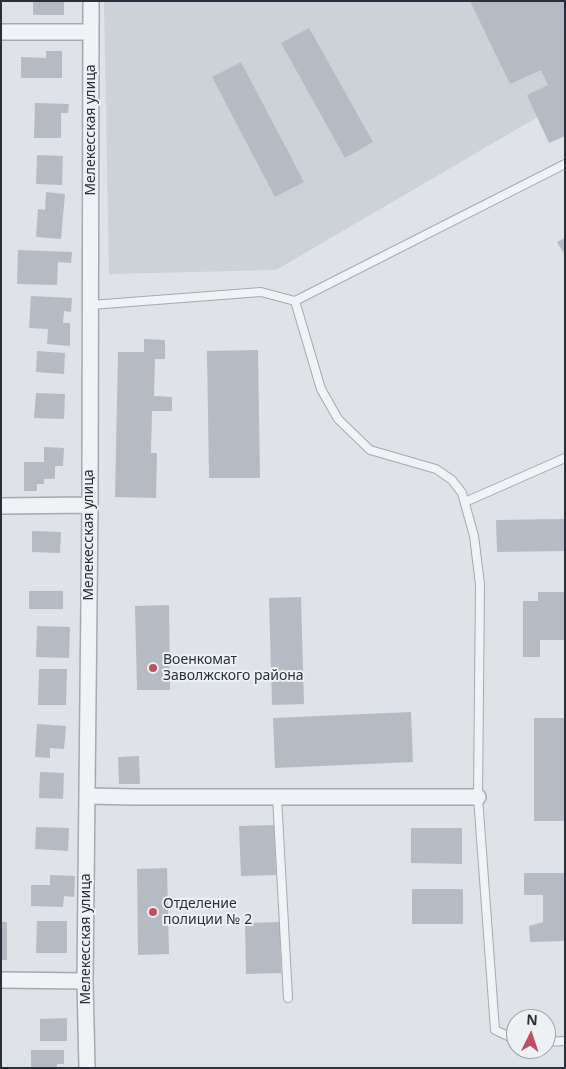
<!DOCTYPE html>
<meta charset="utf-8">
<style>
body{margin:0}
#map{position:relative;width:566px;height:1069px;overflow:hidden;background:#dfe2e6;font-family:"Noto Sans",sans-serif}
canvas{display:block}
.frame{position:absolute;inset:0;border:2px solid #29303c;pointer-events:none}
.north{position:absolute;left:506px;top:1009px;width:50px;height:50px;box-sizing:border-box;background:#eef1f4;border:1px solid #9fa4aa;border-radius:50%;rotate:4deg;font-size:14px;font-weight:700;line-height:20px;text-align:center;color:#29303c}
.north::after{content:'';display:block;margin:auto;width:18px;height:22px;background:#c04f63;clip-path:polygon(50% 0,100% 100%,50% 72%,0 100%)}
</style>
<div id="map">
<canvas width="566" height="1069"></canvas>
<div class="frame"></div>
<div class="north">N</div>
</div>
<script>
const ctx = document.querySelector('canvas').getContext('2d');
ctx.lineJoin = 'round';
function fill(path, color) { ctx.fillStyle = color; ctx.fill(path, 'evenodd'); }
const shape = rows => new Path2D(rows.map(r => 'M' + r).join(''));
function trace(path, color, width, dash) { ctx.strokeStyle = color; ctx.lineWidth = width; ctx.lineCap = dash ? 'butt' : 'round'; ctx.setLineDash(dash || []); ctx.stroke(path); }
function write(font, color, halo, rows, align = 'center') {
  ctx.font = font + ' "Noto Sans",sans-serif'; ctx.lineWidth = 4; ctx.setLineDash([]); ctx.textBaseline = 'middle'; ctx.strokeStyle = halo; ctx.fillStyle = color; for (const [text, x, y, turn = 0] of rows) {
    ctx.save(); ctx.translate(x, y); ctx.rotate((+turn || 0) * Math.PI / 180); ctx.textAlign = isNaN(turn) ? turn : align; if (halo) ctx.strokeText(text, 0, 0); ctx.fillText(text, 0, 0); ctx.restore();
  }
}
fill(shape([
 [104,1,565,1,565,101,276,270,109,274]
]), '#cdd1d8');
fill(shape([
 [33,1,64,1,64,15,33,15],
 [470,1,565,1,565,136,549,143,527,95,548,85,541,70,510,84],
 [309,28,373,142,345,158,281,43],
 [46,51,62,51,62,78,21,78,21,57,46,58],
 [241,62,304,182,275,197,212,77],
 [35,103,69,104,68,113,61,113,61,138,34,138],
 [37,155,63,156,62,185,36,184],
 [46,192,65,194,61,239,36,237,38,209,45,210],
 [565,238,565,255,557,242],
 [18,250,72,252,71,263,58,262,57,285,17,284],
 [31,296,72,298,71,312,64,311,63,323,70,323,70,346,47,344,48,329,29,328],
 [144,339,165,340,165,359,155,359,154,396,172,397,172,411,152,411,151,453,157,453,156,498,115,497,118,352,144,352],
 [258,350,260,478,209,478,207,351],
 [37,351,65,353,64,374,36,372],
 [36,393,65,394,64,419,34,418],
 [44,447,64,448,63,466,55,466,55,479,44,479,44,484,37,484,37,491,24,491,24,462,44,462],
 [565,519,565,551,497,552,496,520],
 [32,531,61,532,60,553,32,552],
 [29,591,63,591,63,609,29,609],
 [538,592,565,592,565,640,540,640,540,657,523,657,523,601,538,601],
 [301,597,304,704,272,705,269,598],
 [169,605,170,690,137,690,135,606],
 [37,626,70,627,69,658,36,657],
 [39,669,67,669,66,705,38,705],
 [411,712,413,762,275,768,273,718],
 [534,718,565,718,565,821,534,821],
 [37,724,66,726,64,749,50,748,50,758,35,757],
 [139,756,140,784,119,784,118,757],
 [40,772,64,773,63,799,39,798],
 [274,825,276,875,241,876,239,826],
 [36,827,69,828,68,851,35,849],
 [411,828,462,828,462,864,411,863],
 [167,868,169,954,138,955,137,869],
 [524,873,565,873,565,941,530,942,529,926,543,922,543,895,524,895],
 [50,875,75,876,74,897,64,896,63,907,31,906,31,885,50,885],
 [412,889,463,889,463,924,412,924],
 [37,921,67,921,67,953,36,953],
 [1,922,7,922,7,960,1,960],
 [280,922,281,973,246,974,245,923],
 [67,1018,67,1041,40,1041,40,1019],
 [31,1050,64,1050,64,1064,57,1064,57,1068,31,1068]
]), '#b6bbc3');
const lane = shape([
 [295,301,565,164],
 [91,305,261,292,295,301,321,389,338,419,370,450,436,469,452,480,462,493,474,536,480,584,478,797,495,1030,516,1040],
 [465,502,565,458],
 [277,797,288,998],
 [546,1042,565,1041]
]);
const street = shape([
 [1,32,91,32],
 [1,506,90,505],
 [87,796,135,797,478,797],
 [1,980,85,981],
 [87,1068,85,981,90,505,91,1]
]);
trace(lane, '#a5a9b0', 10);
trace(street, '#a5a9b0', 18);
trace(lane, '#f1f2f5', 8);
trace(street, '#f1f2f5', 15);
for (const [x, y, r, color] of [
 [153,668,5,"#c04f63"],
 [153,912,5,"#c04f63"]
]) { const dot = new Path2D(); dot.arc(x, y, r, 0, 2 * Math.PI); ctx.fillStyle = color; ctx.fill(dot); trace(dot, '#eef1f4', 2); }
write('14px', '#29303c', '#eef1f4', [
 ["Мелекесская улица",91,130,-90],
 ["Мелекесская улица",89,535,-90],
 ["Мелекесская улица",86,939,-90]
]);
write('14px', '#29303c', '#eef1f4', [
 ["Военкомат",163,660],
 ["Заволжского района",163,676],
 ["Отделение",163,904],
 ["полиции № 2",163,920]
], 'left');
</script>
